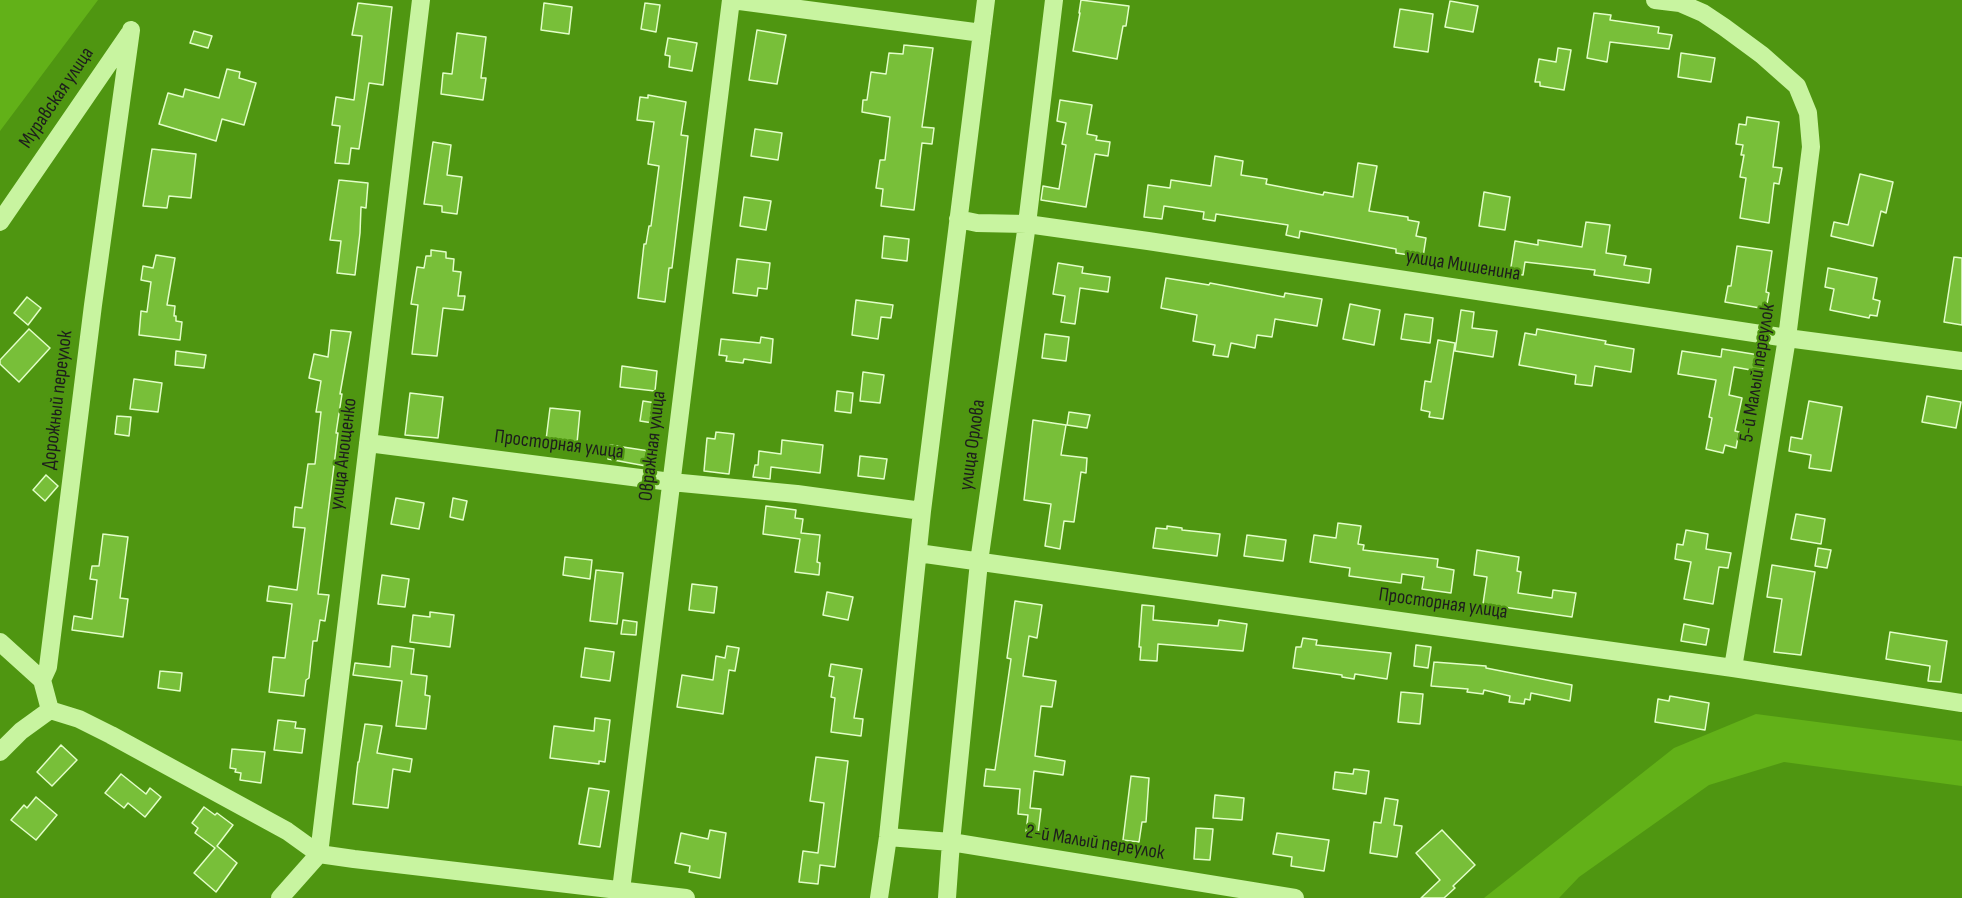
<!DOCTYPE html>
<meta charset="utf-8">
<style>
body{margin:0}
canvas{display:block;background:#4f9611}
</style>
<canvas width="1962" height="898"></canvas>
<script>
const ctx = document.querySelector('canvas').getContext('2d');
ctx.lineJoin = 'round';
function fill(path, color) { ctx.fillStyle = color; ctx.fill(path, 'evenodd'); }
const shape = rows => new Path2D(rows.map(r => 'M' + r).join(''));
function trace(path, color, width, dash) { ctx.strokeStyle = color; ctx.lineWidth = width; ctx.lineCap = dash ? 'butt' : 'round'; ctx.setLineDash(dash || []); ctx.stroke(path); }
function write(font, color, halo, rows, align = 'center') {
  ctx.font = font + ' "Sofia Sans Condensed",sans-serif'; ctx.lineWidth = 4.5; ctx.setLineDash([]); ctx.textBaseline = 'middle'; ctx.strokeStyle = halo; ctx.fillStyle = color; for (const [text, x, y, turn = 0] of rows) {
    ctx.save(); ctx.translate(x, y); ctx.rotate((+turn || 0) * Math.PI / 180); ctx.textAlign = isNaN(turn) ? turn : align; if (halo) ctx.strokeText(text, 0, 0); ctx.fillText(text, 0, 0); ctx.restore();
  }
}
fill(shape([
 [0,0,98,0,0,131],
 [1756,714,1962,741,1962,786,1784,762,1709,785,1579,877,1559,898,1484,898,1674,748]
]), '#62b118');
const building = shape([
 [1081,0,1129,6,1126,26,1123,26,1117,59,1073,51,1080,13,1079,13,1081,0],
 [1450,1,1478,6,1473,32,1445,27,1450,1],
 [358,3,392,7,383,85,369,83,359,149,351,148,349,164,335,163,340,126,332,125,336,97,354,100,362,36,352,35,358,3],
 [544,3,572,7,569,34,541,30,544,3],
 [645,3,660,5,656,32,641,29,645,3],
 [1400,9,1433,14,1428,52,1394,47,1400,9],
 [1594,13,1611,15,1610,20,1659,27,1658,33,1672,35,1669,49,1610,42,1607,62,1587,58,1594,13],
 [757,30,786,35,777,84,749,80,757,30],
 [194,31,212,36,208,48,190,43,194,31],
 [457,33,486,37,481,78,486,78,483,100,441,94,443,73,452,74,457,33],
 [668,38,697,43,692,71,669,67,670,56,665,55,668,38],
 [904,45,933,48,922,127,934,128,932,144,922,143,914,210,881,206,883,189,876,188,880,160,885,160,890,117,862,112,863,100,867,100,871,72,886,74,889,53,903,54,904,45],
 [1558,48,1571,50,1564,90,1540,86,1540,82,1535,82,1539,59,1556,62,1558,48],
 [1681,53,1715,58,1711,82,1678,77,1681,53],
 [227,69,240,72,239,78,256,83,244,125,222,119,216,141,159,124,168,93,183,97,185,89,219,98,227,69],
 [648,95,686,102,681,135,688,136,672,268,669,268,665,302,638,298,644,244,646,244,649,226,651,226,659,166,648,164,654,122,637,120,640,97,648,98,648,95],
 [1060,100,1092,105,1087,134,1097,136,1096,140,1110,142,1108,156,1095,154,1086,207,1041,200,1043,186,1059,189,1066,145,1062,144,1066,123,1057,121,1060,100],
 [1747,117,1779,122,1773,167,1782,168,1779,184,1774,183,1769,223,1740,218,1746,178,1740,177,1744,155,1741,155,1743,145,1736,144,1739,124,1746,125,1747,117],
 [755,129,782,133,778,160,751,156,755,129],
 [433,142,451,145,447,175,462,177,457,214,442,212,442,206,424,204,433,142],
 [152,149,196,154,191,198,169,196,167,208,143,206,152,149],
 [1215,156,1243,161,1241,175,1267,179,1266,184,1323,195,1324,192,1353,197,1358,163,1377,166,1369,211,1408,217,1408,220,1419,222,1416,236,1426,238,1423,257,1396,253,1396,249,1300,231,1299,238,1286,235,1288,225,1216,214,1215,221,1203,219,1204,212,1164,206,1162,219,1144,217,1148,185,1170,188,1171,180,1211,186,1215,156],
 [1860,174,1893,182,1886,213,1881,211,1873,246,1831,236,1834,222,1848,225,1860,174],
 [339,180,368,183,366,208,361,207,360,233,355,275,337,273,341,241,330,240,339,180],
 [1484,192,1510,197,1505,230,1479,226,1484,192],
 [744,197,771,201,766,230,740,226,744,197],
 [1586,222,1610,225,1606,253,1626,256,1624,265,1651,269,1649,283,1594,275,1595,270,1525,262,1523,275,1510,273,1515,241,1538,245,1538,240,1582,247,1586,222],
 [884,236,909,239,907,261,882,258,884,236],
 [1737,246,1772,251,1766,292,1769,293,1766,309,1725,302,1728,286,1731,286,1737,246],
 [431,250,446,252,446,258,454,259,453,271,461,272,458,296,465,296,463,310,443,308,437,356,412,354,418,305,411,304,417,267,424,268,426,256,431,256,431,250],
 [156,255,175,258,167,305,175,306,174,316,176,316,176,321,182,322,180,340,139,335,141,311,147,312,151,282,141,280,143,266,153,268,156,255],
 [1954,257,1962,258,1962,325,1944,322,1954,257],
 [737,259,770,263,767,289,758,288,757,296,733,293,737,259],
 [1058,263,1083,267,1082,273,1110,277,1108,292,1080,288,1075,324,1061,322,1065,296,1053,294,1058,263],
 [1828,268,1877,278,1873,299,1880,301,1877,316,1870,315,1869,318,1830,310,1834,289,1825,287,1828,268],
 [1166,278,1209,285,1210,283,1284,297,1285,293,1322,299,1317,326,1275,319,1272,337,1257,335,1255,348,1231,343,1228,357,1213,355,1215,345,1193,341,1197,315,1161,308,1166,278],
 [27,297,41,308,28,325,14,313,27,297],
 [856,300,893,305,891,318,881,317,878,339,852,335,856,300],
 [1350,304,1380,310,1374,345,1343,339,1350,304],
 [1461,310,1474,312,1472,328,1497,331,1493,357,1455,351,1461,310],
 [1405,314,1433,318,1430,343,1401,339,1405,314],
 [29,329,50,348,19,382,0,364,0,360,29,329],
 [1537,329,1606,341,1605,344,1634,349,1631,372,1595,366,1592,386,1575,384,1576,375,1519,365,1525,333,1536,335,1537,329],
 [331,330,351,332,340,394,342,394,336,433,338,433,318,594,329,595,325,621,320,620,317,641,313,641,309,678,306,680,304,696,269,692,273,657,285,658,292,604,267,601,269,586,297,590,305,528,293,527,295,507,302,508,308,464,315,464,321,412,316,412,321,381,309,378,314,354,328,357,331,330],
 [1045,334,1069,337,1066,361,1042,358,1045,334],
 [761,337,773,339,771,363,744,359,743,363,726,361,727,356,719,355,721,339,760,343,761,337],
 [1438,340,1455,343,1443,419,1429,417,1430,412,1421,410,1425,381,1431,382,1438,340],
 [1722,349,1765,356,1762,372,1734,367,1729,395,1742,398,1735,431,1739,432,1736,448,1725,445,1723,453,1706,449,1712,418,1709,417,1716,380,1678,374,1682,351,1721,357,1722,349],
 [176,351,206,355,204,368,175,365,176,351],
 [622,366,657,371,655,391,620,387,622,366],
 [863,372,884,375,880,403,860,401,863,372],
 [134,379,162,383,158,412,130,409,134,379],
 [837,391,853,393,851,413,835,411,837,391],
 [410,393,443,397,438,438,405,435,410,393],
 [1927,396,1961,402,1956,428,1922,422,1927,396],
 [643,401,656,403,653,423,640,421,643,401],
 [1809,401,1842,407,1831,471,1809,468,1811,455,1789,451,1791,437,1802,439,1809,401],
 [550,408,580,411,577,443,546,440,550,408],
 [1069,412,1090,415,1087,428,1067,425,1069,412],
 [117,416,131,417,129,436,115,434,117,416],
 [1033,420,1066,425,1061,455,1087,458,1086,473,1081,472,1074,522,1064,521,1060,549,1045,546,1051,504,1024,500,1033,420],
 [716,432,734,434,729,474,704,471,707,438,715,439,716,432],
 [782,440,823,445,820,473,771,467,770,479,753,477,755,465,758,465,759,451,781,454,782,440],
 [610,445,649,451,646,466,608,459,610,445],
 [860,456,887,459,884,479,858,476,860,456],
 [46,475,58,486,45,501,33,490,46,475],
 [396,498,424,503,419,529,391,524,396,498],
 [453,498,467,501,463,520,450,517,453,498],
 [766,506,796,510,795,518,803,519,801,533,820,535,817,562,820,563,819,575,795,572,800,539,763,534,766,506],
 [1796,514,1825,519,1821,544,1791,539,1796,514],
 [1338,523,1361,526,1358,544,1364,545,1363,550,1438,559,1437,567,1454,570,1451,593,1422,589,1424,577,1402,574,1401,583,1378,580,1349,576,1350,568,1310,562,1314,535,1336,538,1338,523],
 [1167,526,1182,528,1182,530,1220,534,1217,556,1153,548,1156,528,1167,529,1167,526],
 [1686,530,1708,534,1706,549,1731,553,1728,568,1719,567,1713,604,1684,599,1691,562,1675,559,1677,544,1683,545,1686,530],
 [103,534,128,537,120,598,128,599,123,637,72,630,74,616,92,619,97,580,90,579,92,566,99,566,103,534],
 [1247,535,1286,540,1283,561,1244,556,1247,535],
 [1818,548,1831,550,1827,568,1815,566,1818,548],
 [1477,550,1519,557,1517,571,1521,572,1518,593,1552,598,1553,590,1576,593,1572,617,1483,604,1487,577,1474,575,1477,550],
 [565,557,592,560,590,579,563,575,565,557],
 [1772,565,1815,572,1801,655,1774,652,1782,599,1767,597,1772,565],
 [596,570,623,573,617,624,590,621,596,570],
 [382,575,409,579,405,607,378,604,382,575],
 [692,584,717,587,714,613,689,610,692,584],
 [827,592,853,597,848,620,823,615,827,592],
 [1015,601,1042,605,1037,638,1029,636,1023,676,1056,681,1052,707,1041,706,1035,756,1065,761,1063,775,1034,771,1030,808,1041,809,1038,834,1026,832,1028,815,1018,814,1020,789,984,786,986,769,995,770,1011,659,1007,658,1015,601],
 [1142,605,1154,606,1153,620,1218,626,1219,620,1247,624,1243,651,1158,644,1157,661,1140,660,1141,647,1139,647,1142,605],
 [430,612,454,615,450,647,410,642,413,615,430,617,430,612],
 [623,620,637,622,636,635,621,634,623,620],
 [1684,624,1709,629,1706,645,1681,641,1684,624],
 [1890,632,1947,641,1941,682,1928,681,1930,666,1886,659,1890,632],
 [1303,638,1317,640,1316,645,1391,653,1387,679,1355,674,1354,679,1342,677,1342,675,1293,668,1296,647,1301,647,1303,638],
 [1416,645,1431,647,1428,668,1414,666,1416,645],
 [392,646,414,649,411,674,427,676,425,695,430,696,426,729,396,726,402,681,353,675,355,663,390,667,392,646],
 [727,646,739,648,735,671,729,670,723,714,677,707,682,675,713,680,716,656,725,658,727,646],
 [585,648,614,652,610,681,581,677,585,648],
 [1434,662,1486,666,1486,668,1572,685,1570,701,1531,693,1530,700,1525,699,1524,704,1509,702,1510,696,1484,690,1483,694,1467,692,1468,689,1431,686,1434,662],
 [831,664,862,669,854,718,863,719,861,736,831,732,835,698,831,697,834,677,829,676,831,664],
 [160,671,182,673,180,691,158,688,160,671],
 [1401,692,1423,694,1420,724,1398,722,1401,692],
 [1670,696,1709,703,1705,730,1655,722,1658,699,1669,701,1670,696],
 [595,718,610,720,605,762,599,761,599,764,550,758,554,726,594,731,595,718],
 [278,720,296,722,295,728,305,729,302,753,274,750,278,720],
 [365,724,382,726,377,753,412,759,410,772,393,769,388,808,353,804,358,762,359,762,365,724],
 [61,745,77,760,52,786,37,772,61,745],
 [232,749,265,752,261,783,240,780,241,773,235,772,236,769,230,768,232,749],
 [816,757,848,761,835,867,820,865,818,884,799,882,803,851,818,853,824,803,810,801,816,757],
 [1354,769,1369,771,1366,794,1333,789,1335,772,1353,774,1354,769],
 [121,774,146,794,150,788,161,797,145,817,128,803,124,808,105,793,121,774],
 [1131,776,1149,778,1146,822,1142,822,1139,842,1123,840,1131,776],
 [589,788,609,791,600,847,579,844,589,788],
 [1215,795,1244,798,1242,820,1213,818,1215,795],
 [36,797,57,815,36,840,11,820,24,805,27,808,36,797],
 [1385,798,1398,800,1394,825,1402,826,1397,857,1370,853,1374,822,1381,823,1385,798],
 [204,807,215,815,217,813,233,825,217,846,237,863,216,892,194,873,215,848,195,833,198,828,192,823,204,807],
 [1196,828,1213,829,1210,860,1194,859,1196,828],
 [710,830,726,833,720,878,689,872,690,866,675,863,681,833,708,839,710,830],
 [1442,830,1475,865,1453,886,1455,888,1444,898,1421,898,1440,880,1416,853,1442,830],
 [1277,833,1329,840,1324,871,1291,866,1292,857,1273,854,1277,833]
]);
fill(building, '#78bf39');
trace(building, '#e2fec8', 1.5);
trace(shape([
 [732,0,982,33],
 [1655,0,1680,3,1703,13,1724,27,1762,55,1797,86,1808,113,1811,147,1787,338,1733,668],
 [958,219,977,223,1027,224,1148,241,1787,338,1962,361],
 [0,222,129,34],
 [368,443,671,482,797,494,922,511],
 [918,553,1733,668,1962,703],
 [0,642,42,680],
 [50,710,79,719,111,735,287,831,319,854,354,859,686,898],
 [0,752,21,731,50,710,42,680,48,667,93,305,131,30],
 [888,837,951,842,1295,898],
 [280,898,319,854,421,0],
 [620,898,731,0],
 [879,898,888,837,922,511,986,0],
 [947,898,951,842,979,562,1027,224,1054,0]
]), '#c8f4a0', 18);
write('20px', '#1d1d1d', '#4f9611', [
 ["Муравская улица",57,98,-56],
 ["улица Мишенина",1463,266,9],
 ["5-й Малый переулок",1758,373,-81],
 ["Дорожный переулок",58,400,-83],
 ["Просторная улица",559,445,7],
 ["улица Орлова",973,445,-82],
 ["Овражная улица",653,446,-83],
 ["улица Анощенко",344,454,-83],
 ["Просторная улица",1443,604,8],
 ["2-й Малый переулок",1095,843,9]
]);
</script>
